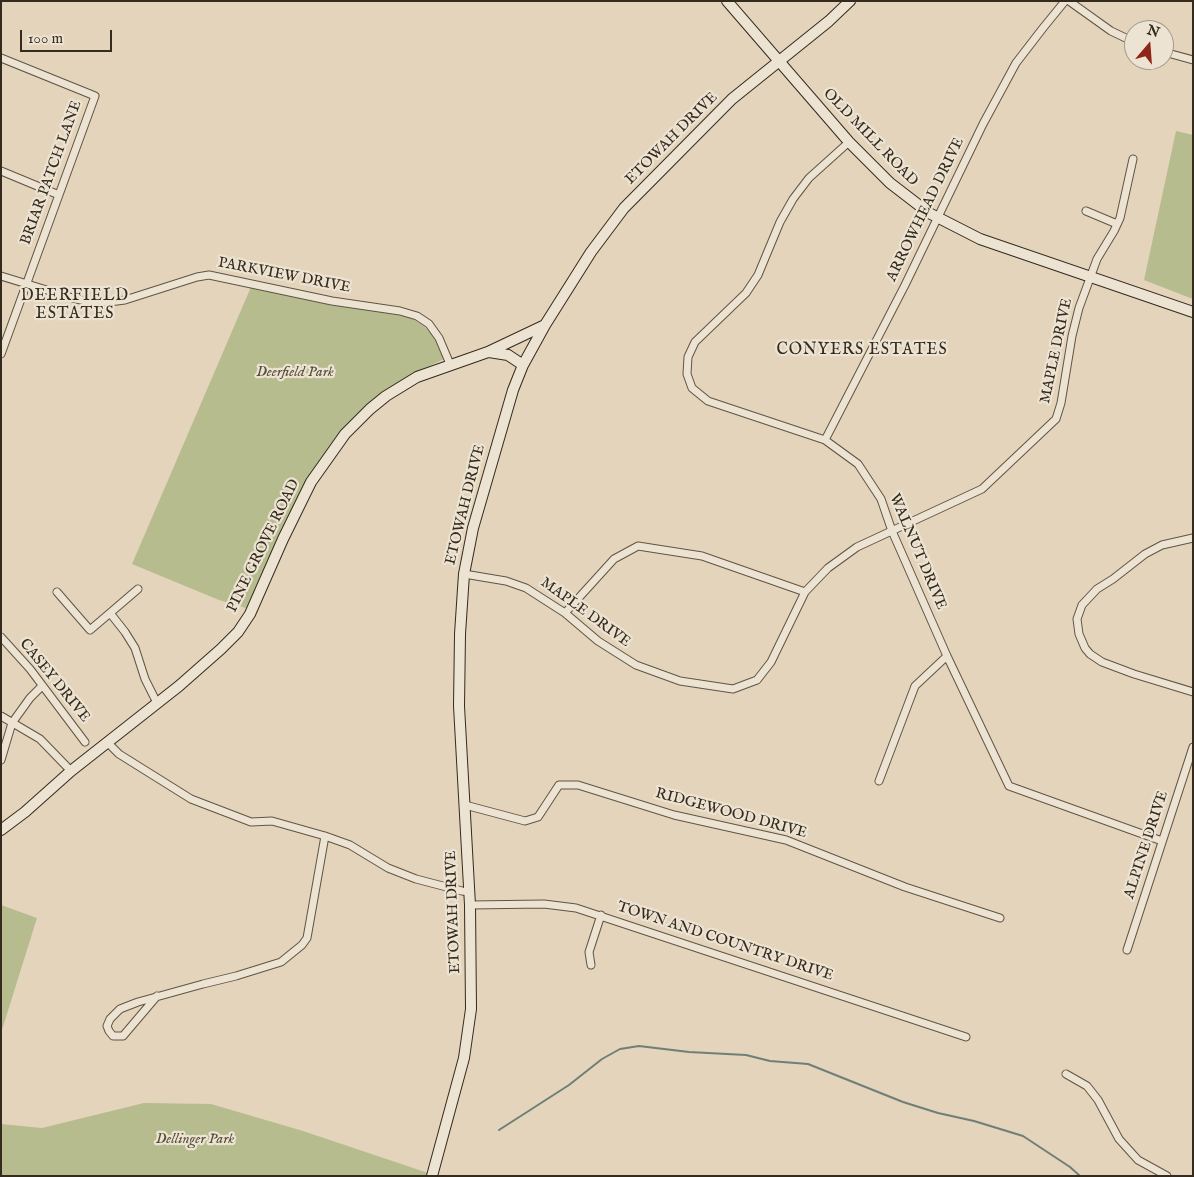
<!DOCTYPE html>
<style>
body{margin:0}
#map{position:relative;width:1194px;height:1177px;overflow:hidden;background:#e3d4bb;font-family:"IM FELL English",serif}
canvas{display:block}
.frame{position:absolute;inset:0;border:2px solid #342a1d;pointer-events:none}
.north{position:absolute;left:1124px;top:20px;width:50px;height:50px;box-sizing:border-box;background:#ede3d3;border:1px solid #a3998a;border-radius:50%;rotate:18deg;font-size:14px;font-weight:700;line-height:20px;text-align:center;color:#342a1d}
.north::after{content:'';display:block;margin:auto;width:18px;height:22px;background:#8f2418;clip-path:polygon(50% 0,100% 100%,50% 72%,0 100%)}
.scale{position:absolute;left:20px;top:30px;width:92px;height:22px;box-sizing:border-box;border:2px solid #342a1d;border-top:0;padding-left:6px;font-size:15px;line-height:18px;white-space:nowrap;color:#342a1d;-webkit-text-stroke:4px #ede3d3;paint-order:stroke}
</style>
<div id="map">
<canvas width="1194" height="1177"></canvas>
<div class="frame"></div>
<div class="north">N</div>
<div class="scale">100 m</div>
</div>
<script>
const ctx = document.querySelector('canvas').getContext('2d');
ctx.lineJoin = 'round';
function fill(path, color) { ctx.fillStyle = color; ctx.fill(path, 'evenodd'); }
const shape = rows => new Path2D(rows.map(r => 'M' + r).join(''));
function trace(path, color, width, dash) { ctx.strokeStyle = color; ctx.lineWidth = width; ctx.lineCap = dash ? 'butt' : 'round'; ctx.setLineDash(dash || []); ctx.stroke(path); }
function write(font, color, halo, rows, align = 'center') {
  ctx.font = font + ' "IM FELL English",serif'; ctx.lineWidth = 4.5; ctx.setLineDash([]); ctx.textBaseline = 'middle'; ctx.strokeStyle = halo; ctx.fillStyle = color; for (const [text, x, y, turn = 0] of rows) {
    ctx.save(); ctx.translate(x, y); ctx.rotate((+turn || 0) * Math.PI / 180); ctx.textAlign = isNaN(turn) ? turn : align; if (halo) ctx.strokeText(text, 0, 0); ctx.fillText(text, 0, 0); ctx.restore();
  }
}
fill(shape([
 [1176,131,1193,135,1193,299,1144,280],
 [251,287,333,304,410,317,426,328,433,336,444,359,407,377,376,397,344,429,330,446,317,464,300,493,246,608,219,600,132,564],
 [1,905,37,918,1,1033],
 [144,1103,211,1104,303,1131,428,1173,427,1176,1,1176,1,1124,42,1128]
]), '#b6bc8e');
trace(shape([
 [499,1130,569,1085,602,1059,620,1049,639,1046,689,1052,746,1055,770,1061,808,1064,903,1102,938,1113,974,1121,1023,1136,1070,1167,1080,1176]
]), '#6f7f78', 2);
const street = shape([
 [1069,1,1111,31,1134,42],
 [1164,52,1193,60],
 [1,58,95,96,1,354],
 [849,142,809,178,793,199,780,222,758,275,746,293,695,342,688,357,687,374,692,388,708,401,825,440,858,464,881,499,892,531,947,656,1009,786,1162,841],
 [1,171,59,195],
 [1086,211,1117,224],
 [1,276,76,299,91,302,109,302,125,300,197,277,209,275,332,301,400,311,417,316,429,324,439,338,450,364],
 [825,440,905,285,983,124,1016,63,1043,28,1065,1],
 [1193,538,1162,545,1145,554,1113,579,1097,589,1082,605,1077,619,1079,634,1085,648,1090,654,1102,662,1134,674,1193,692],
 [464,574,506,581,526,588,565,613,598,641,636,665,680,681,733,689,757,680,771,662,805,592,828,568,857,547,982,489,1056,419,1061,403,1072,336,1079,308,1097,259,1114,231,1120,218,1133,159],
 [138,589,110,613,125,632,135,648,145,679,157,703],
 [57,592,90,630,110,613],
 [565,613,614,559,638,546,702,556,805,592],
 [1,637,30,669,85,742],
 [1,716,40,739,71,771],
 [107,742,119,754,191,799,251,822,272,821,325,836,350,845,388,868,416,879,462,891,470,892],
 [1,760,12,723,30,698,42,686],
 [879,781,915,686,947,656],
 [465,805,525,821,538,817,559,785,578,785,674,815,786,840,905,887,1000,918],
 [470,905,544,904,576,908,966,1037],
 [1127,950,1193,747],
 [591,965,589,952,601,915],
 [157,996,123,1036,113,1036,109,1031,107,1026,110,1019,120,1009,138,1002,203,984,236,976,281,962,302,945,307,938,325,836],
 [1066,1074,1087,1086,1098,1100,1119,1139,1138,1160,1167,1176]
]);
const secondary = shape([
 [727,1,849,142,890,183,929,213,980,239,1193,312],
 [489,352,508,355,523,365],
 [1,830,25,812,71,771,179,686,221,649,238,632,250,614,283,539,311,482,345,434,370,409,386,396,417,377,488,352,545,325],
 [432,1176,464,1058,471,1009,470,905,459,706,460,634,464,574,473,528,513,390,523,365,545,325,591,252,624,208,732,99,829,21,850,1]
]);
trace(street, '#605444', 9);
trace(secondary, '#342a1d', 12);
trace(street, '#ede3d3', 7);
trace(secondary, '#ede3d3', 10);
write('15px', '#342a1d', '#ede3d3', [
 ["OLD MILL ROAD",870,138,46],
 ["ETOWAH DRIVE",672,139,-45],
 ["BRIAR PATCH LANE",52,173,-70],
 ["ARROWHEAD DRIVE",926,210,-64],
 ["PARKVIEW DRIVE",284,276,11],
 ["MAPLE DRIVE",1057,351,-78],
 ["ETOWAH DRIVE",466,505,-76],
 ["PINE GROVE ROAD",264,546,-64],
 ["WALNUT DRIVE",917,552,67],
 ["MAPLE DRIVE",585,613,36],
 ["CASEY DRIVE",54,681,51],
 ["RIDGEWOOD DRIVE",731,814,15],
 ["ALPINE DRIVE",1147,845,-72],
 ["ETOWAH DRIVE",454,912,-92],
 ["TOWN AND COUNTRY DRIVE",725,942,18]
]);
write('italic 15px', '#544e39', '#ede3d3', [
 ["Deerfield Park",295,373],
 ["Dellinger Park",195,1140]
]);
ctx.letterSpacing = '1px';
write('16px', '#342a1d', '#ede3d3', [
 ["DEERFIELD",75,297],
 ["ESTATES",75,315],
 ["CONYERS ESTATES",862,351]
]);
ctx.letterSpacing = '0px';
</script>
